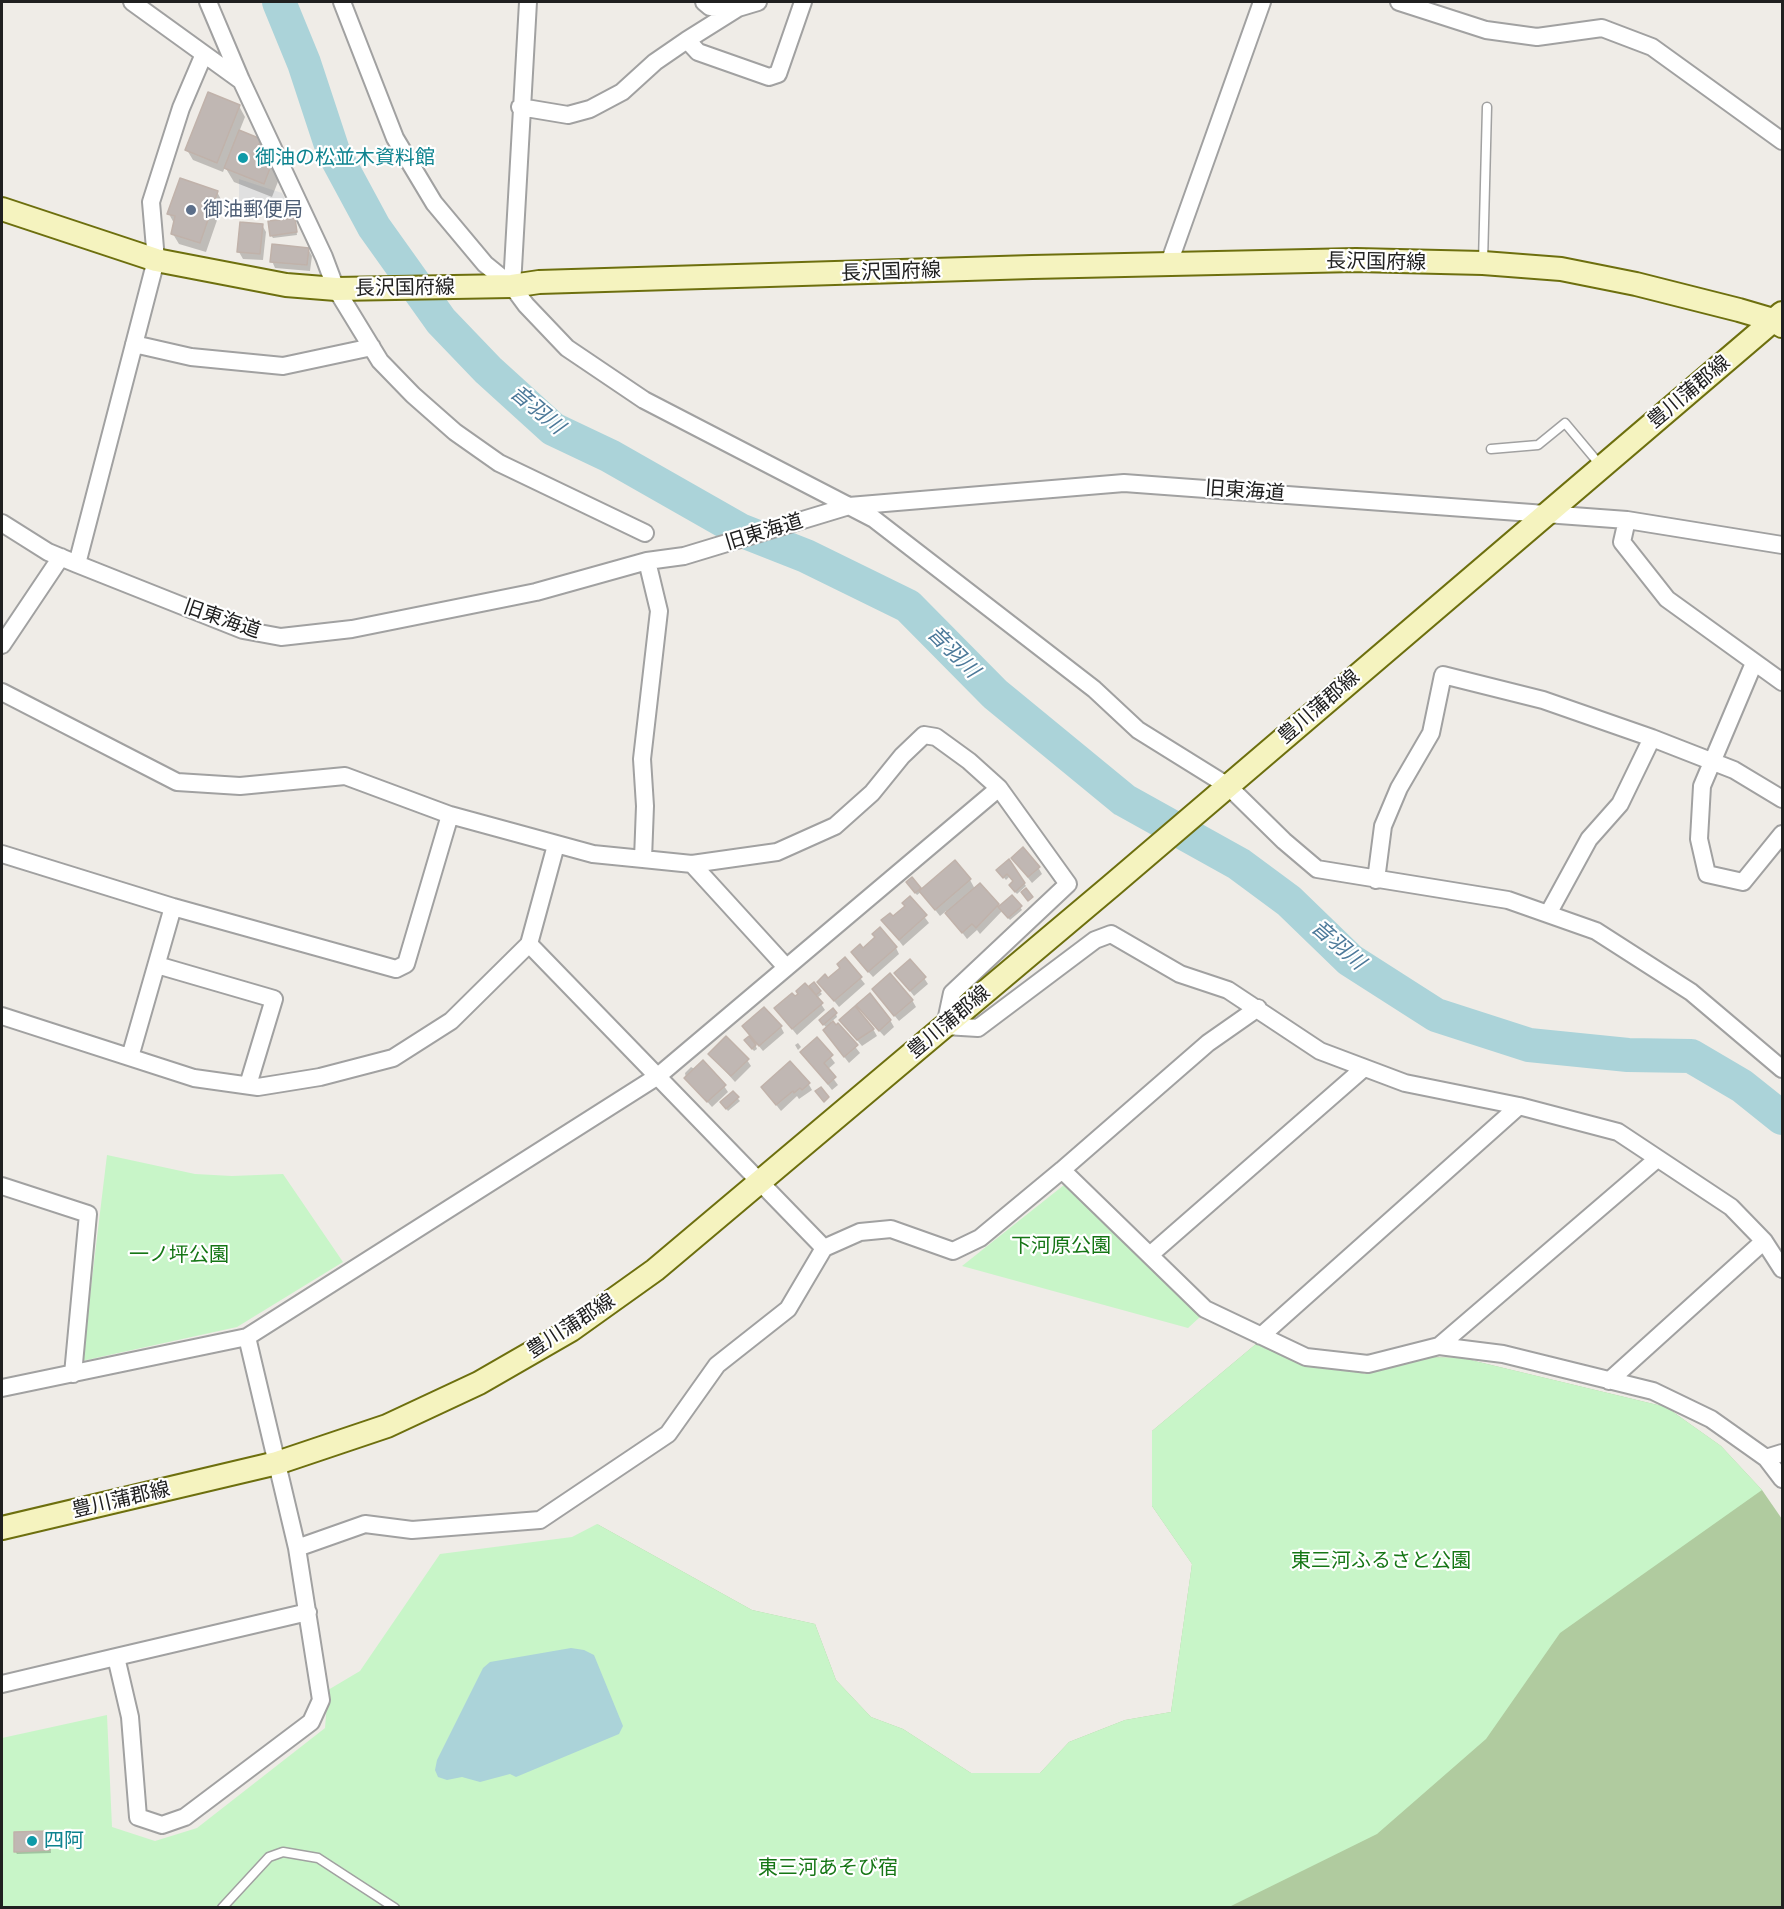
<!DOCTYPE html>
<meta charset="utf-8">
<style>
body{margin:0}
#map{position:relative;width:1784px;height:1909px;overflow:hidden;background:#efece7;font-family:Quicksand,sans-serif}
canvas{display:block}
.frame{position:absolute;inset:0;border:3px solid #202020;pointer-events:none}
</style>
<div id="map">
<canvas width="1784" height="1909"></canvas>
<div class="frame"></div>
</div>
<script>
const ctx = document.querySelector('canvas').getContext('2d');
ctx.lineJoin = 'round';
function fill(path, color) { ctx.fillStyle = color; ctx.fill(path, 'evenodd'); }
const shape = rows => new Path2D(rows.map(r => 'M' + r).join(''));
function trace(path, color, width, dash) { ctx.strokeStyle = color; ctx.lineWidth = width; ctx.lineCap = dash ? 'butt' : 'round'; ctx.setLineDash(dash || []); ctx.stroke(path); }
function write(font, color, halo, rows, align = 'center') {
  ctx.font = font + ' Quicksand,"Noto Sans JP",sans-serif'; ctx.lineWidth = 4.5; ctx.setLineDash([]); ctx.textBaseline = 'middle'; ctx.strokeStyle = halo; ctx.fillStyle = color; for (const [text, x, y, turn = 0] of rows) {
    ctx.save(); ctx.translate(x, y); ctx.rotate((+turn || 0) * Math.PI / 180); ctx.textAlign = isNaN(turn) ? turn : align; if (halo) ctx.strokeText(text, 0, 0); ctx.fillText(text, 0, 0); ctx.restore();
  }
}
fill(shape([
 [1256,1344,1290,1360,1365,1374,1419,1357,1462,1358,1666,1407,1721,1446,1762,1490,1782,1519,1782,1907,911,1907,597,1524,752,1610,815,1624,836,1680,871,1717,903,1729,971,1773,1040,1773,1069,1742,1125,1720,1171,1712,1192,1564,1152,1506,1152,1431]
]), '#b0cb9f');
fill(shape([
 [107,1155,195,1174,232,1176,283,1174,343,1262,237,1327,82,1361],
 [1064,1185,1200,1317,1188,1328,962,1266],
 [1256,1344,1290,1360,1365,1374,1419,1357,1462,1358,1666,1407,1721,1446,1762,1490,1560,1633,1486,1739,1377,1834,1229,1907,2,1907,2,1738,107,1715,112,1827,155,1841,197,1828,325,1728,328,1690,360,1671,440,1554,572,1537,597,1524,752,1610,815,1624,836,1680,871,1717,903,1729,971,1773,1040,1773,1069,1742,1125,1720,1171,1712,1192,1564,1152,1506,1152,1431]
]), '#c8f5c8');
fill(shape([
 [239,179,282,193,291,211,239,214]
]), '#e0e0e0');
fill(shape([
 [571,1648,584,1650,594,1655,623,1726,619,1734,516,1777,510,1774,480,1782,462,1777,447,1780,438,1777,435,1770,437,1760,483,1668,490,1662]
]), '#abd3d9');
fill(shape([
 [239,106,245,117,239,132,260,140,268,155,265,162,271,165,279,179,272,197,234,182,225,167,223,172,193,160,187,150],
 [217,192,223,203,206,252,179,244,173,234,175,225,169,214],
 [295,220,297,235,273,238,271,235],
 [262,225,266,232,263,260,243,259,239,252],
 [308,249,312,256,310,271,275,268,272,261],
 [1008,862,1026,886,1017,894,1012,888,1015,882,1010,876,1006,880,1000,873],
 [1017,864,1038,867,1042,874,1032,883],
 [970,880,975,889,999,908,1020,907,1022,910,1010,920,1002,911,980,934,977,930,967,939,946,911,940,916,921,892,917,895,909,885,921,891],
 [910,898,929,923,903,946,883,920,893,919,906,907],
 [896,948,899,954,873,977,857,959,863,950],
 [845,959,865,984,839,1007,819,982,828,980,841,968],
 [896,973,924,978,928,984,914,996],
 [811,987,820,992,822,994,817,998,825,1010,797,1035,776,1009,799,994,814,995],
 [873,990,912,1000,916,1007,899,1021],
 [862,1012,890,1020,894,1027,884,1036],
 [836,1014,837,1017,831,1022,836,1027,838,1025,860,1053,849,1063,824,1031,827,1028,822,1023],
 [845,1026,873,1029,877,1036,862,1046],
 [744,1027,781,1027,784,1033,763,1051,753,1039,757,1049,754,1051,746,1041,751,1037],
 [817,1039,835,1063,827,1070,838,1085,832,1090,802,1052],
 [798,1043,801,1047,798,1050,795,1045],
 [710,1054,747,1060,751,1066,735,1082],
 [691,1067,724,1086,728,1092,712,1107,686,1078,685,1073],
 [808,1083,812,1090,799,1099,797,1096,781,1111,762,1087],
 [733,1093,740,1101,728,1111,724,1105],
 [49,1833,51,1853,17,1854,15,1851]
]), '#0003');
trace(shape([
 [279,2,304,63,333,151,374,227,441,321,488,370,553,429,610,456,740,530,806,556,908,606,995,694,1124,800,1239,864,1289,901,1350,960,1436,1015,1529,1045,1628,1055,1691,1056,1742,1086,1782,1118]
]), '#abd3d9', 34);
const building = shape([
 [208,92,240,105,217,163,185,150,208,92],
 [239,130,261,139,254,156,272,163,264,184,224,168,239,130],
 [180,178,218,191,200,243,171,234,175,216,167,214,180,178],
 [295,218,297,232,270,236,268,221,295,218],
 [240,222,263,224,260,254,237,252,240,222],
 [272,244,309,248,307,265,270,262,272,244],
 [1023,847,1040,867,1028,877,1011,858,1023,847],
 [1009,859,1025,883,1015,892,1009,885,1013,881,1007,874,1003,878,996,870,1009,859],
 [955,860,971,879,935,910,919,891,955,860],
 [912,877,921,888,915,893,906,882,912,877],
 [980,883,999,904,976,928,972,924,962,933,945,913,980,883],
 [1026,888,1033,897,1028,901,1021,892,1026,888],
 [1012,895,1022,906,1008,918,998,907,1012,895],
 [910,896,927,915,899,940,881,920,890,913,893,916,905,906,902,903,910,896],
 [880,927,897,947,868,972,851,952,860,944,863,948,875,937,872,934,880,927],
 [845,957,862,977,834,1001,817,982,825,974,828,978,840,968,837,964,845,957],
 [910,959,926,977,910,991,894,973,910,959],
 [890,973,913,1000,894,1016,872,989,890,973],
 [814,982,821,991,816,995,809,986,814,982],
 [805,983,823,1003,792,1029,774,1008,792,993,795,996,798,994,796,991,805,983],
 [870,993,891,1020,879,1031,856,1005,870,993],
 [855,1006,874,1029,857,1040,839,1020,855,1006],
 [764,1007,782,1026,759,1046,742,1026,764,1007],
 [833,1008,837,1013,823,1025,819,1020,833,1008],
 [833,1021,836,1025,838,1023,858,1045,844,1057,823,1030,833,1021],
 [726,1036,749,1059,731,1076,708,1054,726,1036],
 [749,1036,756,1045,752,1049,744,1040,749,1036],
 [817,1037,833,1055,824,1063,836,1077,828,1084,800,1052,817,1037],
 [703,1060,726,1085,707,1102,684,1078,703,1060],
 [790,1061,810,1083,802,1090,800,1088,794,1093,793,1091,776,1105,761,1087,790,1061],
 [821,1087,829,1097,824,1102,815,1091,821,1087],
 [733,1091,739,1097,726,1109,720,1102,733,1091],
 [50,1831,50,1850,14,1852,14,1832,50,1831]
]);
fill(building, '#c0b7b3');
trace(building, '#c0b2aa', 1.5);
const lane = shape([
 [1483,262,1487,107],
 [1491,449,1538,445,1565,423,1601,466],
 [222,1908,269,1857,283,1852,318,1858,395,1908]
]);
const street = shape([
 [132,2,240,80],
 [208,2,241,80,324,257,336,289,380,361,413,395,455,432,499,463,645,533],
 [342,2,395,138,434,203,485,264,512,286,526,305,567,348,644,400,874,519,1094,689,1138,730,1228,786,1284,841,1317,869,1508,900,1596,931,1691,992,1782,1069],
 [704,2,710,7,738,8],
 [1399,2,1486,30,1537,37,1602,28,1652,47,1782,141],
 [687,40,698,52,769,77,778,74,803,2],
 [520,107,568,115,590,109,622,92,655,62,687,40,738,8,758,2],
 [1168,266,1262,2],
 [512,286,528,2],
 [134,344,191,357,283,366,372,347],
 [1627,520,1622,542,1667,599,1782,682],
 [2,523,48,552,77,564,243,630,281,637,352,629,536,592,647,561,684,556,849,506,1124,483,1627,520,1782,545],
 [77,564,156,260,151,202,181,108,204,54],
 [2,645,61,557],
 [1754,663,1702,786,1699,839,1707,874,1743,882,1782,834],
 [2,692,177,782,240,786,345,776,450,815,406,964,396,969,173,907,2,854],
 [450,815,593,854,643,859,645,806,642,759,659,611,647,561],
 [643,859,692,864,786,967],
 [692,864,777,852,835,826,872,793,902,756,924,735,936,737,969,761,999,788],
 [1376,880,1383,826,1399,788,1431,733,1443,675,1543,700,1652,738,1734,770,1782,799],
 [1548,914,1589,839,1620,804,1652,738],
 [529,944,824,1248],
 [157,965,274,999,248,1085],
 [2,1016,194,1078,258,1087,320,1077,393,1058,451,1021,529,944,556,845],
 [130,1057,173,907],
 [1062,1170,1205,1309,1306,1357,1368,1364,1439,1346,1503,1354,1653,1391,1711,1419,1766,1458,1782,1453],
 [2,1186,88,1214,73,1374],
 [1151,1254,1364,1068],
 [1261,1336,1519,1106],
 [1439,1346,1657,1159],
 [1609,1381,1764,1241],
 [2,1388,247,1337,658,1076,999,788,1068,884,952,993,945,1026,978,1028,1095,940,1111,934,1180,974,1228,990,1320,1051,1405,1083,1519,1106,1618,1132,1731,1207,1764,1241,1782,1269],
 [1766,1458,1782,1479],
 [297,1548,365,1524,412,1530,540,1520,668,1434,717,1365,788,1309,824,1248,860,1232,891,1229,953,1251,980,1238,1062,1170,1208,1043,1258,1008],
 [116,1657,308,1612],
 [2,1684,116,1657,130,1717,138,1817,162,1825,185,1817,311,1722,321,1700,297,1548,247,1337]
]);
const secondary = shape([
 [2,209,156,260,286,285,336,289,512,286,539,282,1032,267,1356,260,1483,263,1561,269,1636,284,1739,310,1773,320,1782,326],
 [2,1528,277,1463,387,1426,479,1383,571,1330,655,1270,1111,886,1782,313]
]);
trace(lane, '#a1a1a1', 11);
trace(street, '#a1a1a1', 20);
trace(secondary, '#6d6f0e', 26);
trace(lane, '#fff', 8);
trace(street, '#fff', 16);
trace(secondary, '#f5f3bf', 22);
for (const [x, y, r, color] of [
 [243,158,6,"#0f9aa8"],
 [191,210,6,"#5c6f8a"],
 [32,1841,6,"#0f9aa8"]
]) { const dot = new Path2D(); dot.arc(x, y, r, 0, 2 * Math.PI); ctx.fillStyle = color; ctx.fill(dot); trace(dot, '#fff', 2); }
write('20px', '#0d838f', '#fff', [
 ["御油の松並木資料館",255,158],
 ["四阿",44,1841]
], 'left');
write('20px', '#4e5e75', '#fff', [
 ["御油郵便局",203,210]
], 'left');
write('20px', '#202020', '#fff', [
 ["長沢国府線",1376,262,1],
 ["長沢国府線",891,272,-2],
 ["長沢国府線",405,288,-1],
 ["豊川蒲郡線",1689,392,-40],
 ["旧東海道",1245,491,4],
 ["旧東海道",764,532,-17],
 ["旧東海道",222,619,19],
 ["豊川蒲郡線",1319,707,-41],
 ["豊川蒲郡線",949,1022,-40],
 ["豊川蒲郡線",571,1326,-33],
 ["豊川蒲郡線",121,1500,-13]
]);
write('20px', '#157615', '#fff', [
 ["下河原公園",1061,1246],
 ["一ノ坪公園",179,1255],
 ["東三河ふるさと公園",1381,1561],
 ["東三河あそび宿",828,1868]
]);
write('italic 21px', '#4c7999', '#fff', [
 ["音羽川",537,410,40],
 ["音羽川",953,652,45],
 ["音羽川",1338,945,41]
]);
</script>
